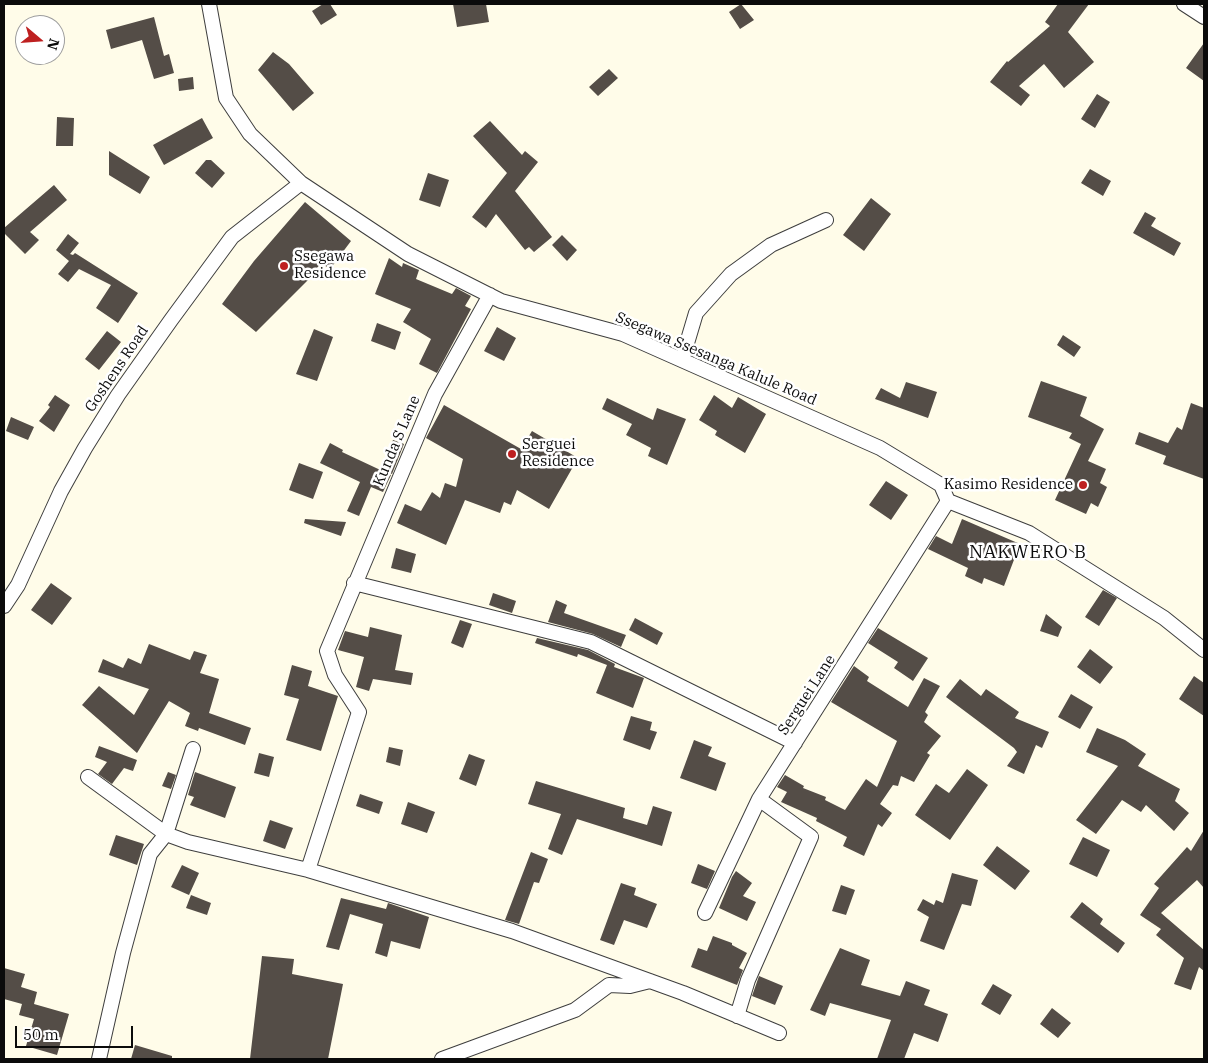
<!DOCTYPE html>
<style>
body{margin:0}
#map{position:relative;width:1208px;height:1063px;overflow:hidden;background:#fffce9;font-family:"IBM Plex Serif",serif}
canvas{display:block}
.frame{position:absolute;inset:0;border:5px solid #0b0b0b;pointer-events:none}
.north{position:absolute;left:15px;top:15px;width:50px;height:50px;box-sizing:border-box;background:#fff;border:1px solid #9d9d9d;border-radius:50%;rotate:108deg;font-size:14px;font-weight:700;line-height:20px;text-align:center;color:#0b0b0b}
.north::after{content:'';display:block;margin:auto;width:18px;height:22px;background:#be2020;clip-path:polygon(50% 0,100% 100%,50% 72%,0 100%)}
.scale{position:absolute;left:15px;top:1026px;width:118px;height:22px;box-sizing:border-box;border:2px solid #0b0b0b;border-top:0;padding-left:6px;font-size:15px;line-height:18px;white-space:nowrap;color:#0b0b0b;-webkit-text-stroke:4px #fff;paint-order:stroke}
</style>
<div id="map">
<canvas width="1208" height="1063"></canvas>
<div class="frame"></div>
<div class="north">N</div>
<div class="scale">50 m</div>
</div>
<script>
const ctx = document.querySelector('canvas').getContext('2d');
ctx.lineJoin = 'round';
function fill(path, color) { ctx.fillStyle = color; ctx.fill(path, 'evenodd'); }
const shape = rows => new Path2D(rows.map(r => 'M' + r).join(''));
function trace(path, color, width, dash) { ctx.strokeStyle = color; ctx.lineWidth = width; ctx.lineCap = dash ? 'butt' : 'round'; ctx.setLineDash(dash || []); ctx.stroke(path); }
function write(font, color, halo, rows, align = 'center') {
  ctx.font = font + ' "IBM Plex Serif",serif'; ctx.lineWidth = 5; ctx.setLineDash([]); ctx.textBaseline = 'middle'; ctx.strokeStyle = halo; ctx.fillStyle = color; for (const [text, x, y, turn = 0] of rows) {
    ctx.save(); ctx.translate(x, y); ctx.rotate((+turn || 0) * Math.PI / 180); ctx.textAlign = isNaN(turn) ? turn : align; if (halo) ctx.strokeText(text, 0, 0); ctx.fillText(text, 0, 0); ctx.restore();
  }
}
fill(shape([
 [323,4,330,4,337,15,321,25,312,11],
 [453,4,486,4,489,22,457,27],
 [741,4,754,20,740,29,729,12],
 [1058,4,1089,4,1068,32,1094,62,1064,88,1044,64,1019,86,1030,95,1021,106,990,82,1007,61,1008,62,1050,26,1045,22],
 [154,17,164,56,169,54,174,73,154,79,142,40,111,49,106,30],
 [1204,43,1204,81,1186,68],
 [273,52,289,64,314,93,293,111,258,70],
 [609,69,618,78,598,96,589,87],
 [193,77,194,89,179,91,178,79],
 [1097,94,1110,102,1095,128,1081,119],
 [57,117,74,118,73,146,56,146],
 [202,118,213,138,164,165,153,145],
 [490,121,522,155,525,151,538,162,515,191,552,237,534,252,529,247,525,250,496,214,486,228,472,217,507,173,473,136],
 [109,151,150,177,140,194,109,175],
 [206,160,211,160,225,173,212,188,195,173],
 [1090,169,1111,181,1103,196,1081,183],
 [428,173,449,180,440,207,419,200],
 [54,185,67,200,30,232,39,240,25,254,4,233,4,228],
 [871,198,891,214,864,251,843,235],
 [305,202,351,241,330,269,321,263,308,280,256,332,222,304,254,261],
 [1145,212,1156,218,1151,226,1181,243,1174,256,1133,233],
 [68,234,79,243,70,254,73,255,75,253,138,293,118,323,96,308,111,285,79,269,68,282,58,274,69,261,56,250],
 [562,235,577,250,567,261,552,245],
 [389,258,402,267,403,263,419,270,416,279,452,294,456,288,471,296,465,306,471,309,437,373,419,364,431,339,403,322,411,309,375,294],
 [377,323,401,332,395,350,371,341],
 [497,327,516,338,504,361,484,351],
 [314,329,333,337,317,381,296,374],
 [107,331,121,342,99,370,85,359],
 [1063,335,1081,347,1074,357,1057,345],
 [1041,381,1087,397,1080,416,1104,429,1088,461,1106,469,1100,483,1107,487,1098,507,1091,503,1086,514,1055,500,1081,444,1069,438,1072,433,1028,417],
 [906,382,937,392,928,418,875,399,881,388,900,398],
 [55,395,70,405,54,432,39,421,50,407,48,405],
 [714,395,732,408,738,397,766,414,745,453,715,435,717,431,699,420],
 [607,398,653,420,657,408,686,419,667,465,648,456,651,448,626,435,632,424,602,409],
 [1191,403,1204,408,1204,479,1163,464,1166,456,1135,444,1139,432,1168,443,1177,427,1182,430],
 [444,405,521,449,532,431,578,458,549,509,517,490,511,505,504,502,500,513,465,500,446,545,397,523,405,504,421,511,432,492,440,498,445,483,456,487,463,459,426,438],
 [11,417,34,427,28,440,6,431],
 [393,440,404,444,392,474,382,470],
 [330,443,343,450,342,452,391,475,383,492,371,487,359,516,347,511,360,482,320,463],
 [299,463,323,472,313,499,289,490],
 [886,481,908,495,891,520,869,505],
 [305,519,346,522,341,536,304,523],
 [962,519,1020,544,1004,586,984,578,982,584,965,576,968,568,928,549,936,536,952,544],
 [396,548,416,554,411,573,391,568],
 [51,583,72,598,52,625,31,610],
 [1103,590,1117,598,1099,626,1085,617],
 [493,593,516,601,512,613,489,605],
 [556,600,567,605,564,613,626,635,621,647,593,634,548,622],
 [1046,614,1062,627,1058,637,1040,631],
 [635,618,663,633,657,645,629,630],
 [460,620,472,624,463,648,451,643],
 [370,627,402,635,395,670,413,673,411,685,373,679,369,691,356,687,364,657,338,650,345,631,368,637],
 [878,628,928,658,913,681,894,668,898,662,868,643],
 [537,638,588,650,615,664,614,667,644,678,633,708,596,693,607,665,578,654,577,657,535,643],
 [149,644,190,660,194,651,207,655,200,673,219,679,209,713,251,728,245,745,199,728,198,731,185,726,190,713,169,701,137,753,82,705,99,686,134,715,149,689,98,672,103,659,123,668,128,658,141,664],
 [1090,649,1113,667,1100,684,1077,667],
 [292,665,312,671,308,686,338,696,321,751,286,740,299,699,284,695],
 [854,666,869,677,867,681,908,707,924,678,940,686,925,712,928,715,924,722,941,736,927,753,930,755,914,782,901,776,898,786,893,785,880,804,892,813,882,827,878,824,864,856,843,846,847,837,816,821,817,818,781,802,787,792,777,787,785,775,804,786,803,788,826,797,825,800,845,810,866,779,877,787,897,741,831,702],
 [1194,676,1204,683,1204,716,1179,699],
 [960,679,981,696,986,689,1019,712,1015,718,1049,732,1042,748,1036,745,1024,774,1007,766,1017,752,1014,748,946,697],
 [1071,694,1093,707,1080,729,1058,717],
 [631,716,652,722,650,730,657,732,650,750,623,740],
 [1097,728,1125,740,1146,754,1138,766,1180,789,1175,801,1189,813,1174,831,1146,805,1141,812,1122,800,1096,834,1076,820,1118,766,1086,752],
 [694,740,712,747,708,756,726,763,716,791,680,778],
 [99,746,137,760,133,771,124,768,112,784,98,774,107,762,95,757],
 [389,747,403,750,400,766,386,762],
 [259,753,274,757,269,777,254,773],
 [469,754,485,760,476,786,459,779],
 [967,769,988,785,950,840,915,815,936,784,949,793],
 [168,772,176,775,171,789,162,786],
 [195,772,236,787,225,818,190,805,194,797,188,795],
 [536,781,625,808,623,818,647,825,653,806,672,812,662,846,577,819,562,855,548,849,561,814,528,804],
 [360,794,383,802,379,814,356,806],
 [408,802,435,812,427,833,401,824],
 [270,820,293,828,285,849,263,841],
 [1204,830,1204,888,1197,880,1161,913,1204,950,1204,971,1199,967,1191,990,1174,984,1184,958,1156,935,1161,929,1140,915,1159,888,1154,884,1187,847,1191,851],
 [116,835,144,844,137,865,109,855],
 [1083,837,1110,850,1097,877,1069,864],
 [997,846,1030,871,1015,890,983,865],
 [531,852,548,859,539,883,534,882,519,924,505,920],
 [698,864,715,871,707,889,691,883],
 [182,865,199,873,189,895,171,887],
 [736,871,752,883,743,896,756,902,747,921,719,908,732,877],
 [952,873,978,880,971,906,962,904,944,950,920,941,929,917,917,910,923,899,934,905,936,900,943,903],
 [621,883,636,888,634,895,657,904,647,928,624,920,614,945,600,940],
 [841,885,855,890,846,915,832,911],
 [191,895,211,903,207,915,186,908],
 [341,898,386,909,388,903,429,917,420,949,391,941,387,957,375,953,383,924,350,914,339,950,326,947],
 [1082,902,1103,919,1100,924,1125,943,1118,953,1070,917],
 [713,936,732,943,732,945,747,953,739,968,743,970,737,985,691,967,698,948,707,951],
 [840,948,870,960,861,985,900,996,906,981,930,990,924,1005,948,1014,938,1042,914,1033,904,1059,877,1059,891,1020,830,1003,825,1016,810,1010],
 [262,956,294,959,292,974,343,984,328,1059,250,1059],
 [4,968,25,974,21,987,37,992,34,1004,69,1014,57,1055,26,1046,34,1019,19,1015,22,1004,4,999],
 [759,976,783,986,775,1005,752,996],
 [993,984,1012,995,1000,1015,981,1004],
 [1052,1008,1071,1023,1058,1038,1040,1024],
 [135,1045,172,1056,172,1059,131,1059]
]), '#544d47');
const street = shape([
 [209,4,226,98,250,134,301,183,408,254,501,301,623,334,880,448,941,485,948,501,1029,533,1164,618,1204,650],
 [1184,4,1204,17],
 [682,360,696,313,731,274,771,245,826,220],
 [354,583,591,642,795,743],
 [4,606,18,585,61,491,85,448,118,395,171,320,232,237,301,183],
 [88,777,166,834,188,842,308,870,512,931,683,993,779,1033],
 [308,870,359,712,335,675,327,651,435,394,490,295],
 [705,913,759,799,948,501],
 [737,1016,748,980,811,837,759,799],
 [99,1059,123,953,150,854,166,834,193,749],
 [442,1059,575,1010,609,985,630,986,650,981]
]);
trace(street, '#3e3e3e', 16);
trace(street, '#fff', 14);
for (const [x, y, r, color] of [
 [284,266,5,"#be2020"],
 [512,454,5,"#be2020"],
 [1083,485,5,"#be2020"]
]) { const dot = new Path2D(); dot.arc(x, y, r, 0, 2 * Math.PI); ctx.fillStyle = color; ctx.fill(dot); trace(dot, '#fff', 2); }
write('15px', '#0b0b0b', '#fff', [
 ["Ssegawa",294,257],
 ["Residence",294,274],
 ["Serguei",522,445],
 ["Residence",522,462],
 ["Kasimo Residence",1073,485,"right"]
], 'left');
write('15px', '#0b0b0b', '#fff', [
 ["Ssegawa Ssesanga Kalule Road",716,359,23],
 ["Goshens Road",117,369,-56],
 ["Kunda S Lane",397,441,-67],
 ["Serguei Lane",807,695,-57]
]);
ctx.letterSpacing = '1px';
write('18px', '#0b0b0b', '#fff', [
 ["NAKWERO B",1028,553]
]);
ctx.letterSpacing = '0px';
</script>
